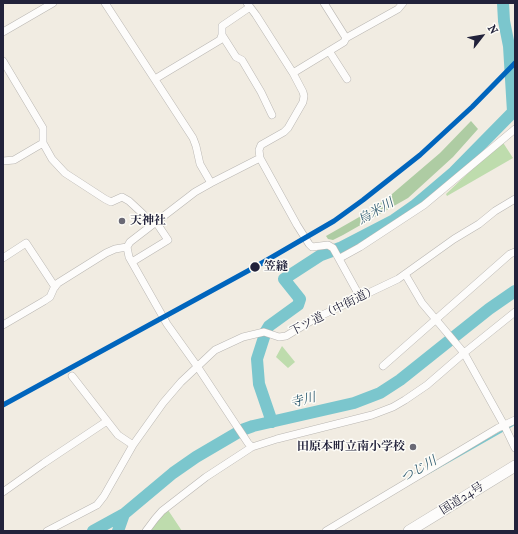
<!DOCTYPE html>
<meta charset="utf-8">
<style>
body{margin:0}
#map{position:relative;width:518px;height:534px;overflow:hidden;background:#f1ece2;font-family:"IM FELL French Canon",serif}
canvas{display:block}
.frame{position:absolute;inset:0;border:4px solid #22223b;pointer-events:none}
.north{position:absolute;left:462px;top:16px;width:40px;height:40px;-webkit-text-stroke:3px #fdfcf7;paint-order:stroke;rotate:59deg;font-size:11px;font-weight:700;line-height:16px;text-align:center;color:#22223b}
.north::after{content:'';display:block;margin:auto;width:14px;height:18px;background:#22223b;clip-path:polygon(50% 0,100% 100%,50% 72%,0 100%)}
</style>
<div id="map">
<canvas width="518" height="534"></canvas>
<div class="frame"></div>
<div class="north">N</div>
</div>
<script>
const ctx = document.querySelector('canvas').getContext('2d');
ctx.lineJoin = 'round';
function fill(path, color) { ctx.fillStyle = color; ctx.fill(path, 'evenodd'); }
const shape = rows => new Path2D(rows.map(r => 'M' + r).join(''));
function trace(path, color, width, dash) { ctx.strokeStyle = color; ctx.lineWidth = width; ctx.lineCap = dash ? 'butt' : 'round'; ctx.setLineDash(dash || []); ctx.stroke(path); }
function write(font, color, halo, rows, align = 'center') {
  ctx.font = font + ' "IM FELL French Canon","Noto Serif JP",serif'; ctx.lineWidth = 3; ctx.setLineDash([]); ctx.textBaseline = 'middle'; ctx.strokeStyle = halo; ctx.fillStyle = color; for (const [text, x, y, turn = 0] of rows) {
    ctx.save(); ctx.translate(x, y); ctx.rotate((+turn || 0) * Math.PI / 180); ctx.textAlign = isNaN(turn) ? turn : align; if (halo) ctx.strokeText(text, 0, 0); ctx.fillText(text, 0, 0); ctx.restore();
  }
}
fill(shape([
 [502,141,513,158,447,196,446,194],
 [282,346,295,362,288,368,276,357],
 [168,510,182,531,149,531,161,516]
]), '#bedcad');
fill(shape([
 [471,121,478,129,453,157,408,198,343,235,333,240,328,239,326,236,368,212,392,194,440,153]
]), '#aecca3');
trace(shape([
 [427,474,515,424]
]), '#7bc6cd', 2);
trace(shape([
 [272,422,259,384,257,359,266,331,269,326,298,305,300,299,284,279,321,255,340,248,394,220,414,206,454,172,513,112,509,46,504,21,503,3],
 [93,531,124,514,173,473,196,457,242,430,253,426,354,403,380,393,400,380,489,309,515,291],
 [118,531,124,514]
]), '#7bc6cd', 12);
const minor = shape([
 [105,3,193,138,196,146,200,164,211,183],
 [247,3,256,15,293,73,303,92,304,96,303,102,288,128,284,132,261,145,259,150,260,158,297,225,309,244,312,247,328,245,333,248,360,297],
 [3,32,53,3],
 [222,35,236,57,242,60,261,92,272,115],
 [346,38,398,9,403,3],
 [329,51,347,79],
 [3,61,43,128,43,143,52,159,65,173,105,199,111,202,122,197,129,201,143,214,149,227],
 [293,73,344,42,346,38,324,3],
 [155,79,220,40,222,35,222,26,250,7],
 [3,161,14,160,43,143],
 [3,258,26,243,55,287],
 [340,258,360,247,424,205,515,129],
 [132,262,168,240,156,222],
 [405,274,422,303,464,353,504,425,515,448],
 [3,325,44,301,50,297,54,288,58,283,106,253,115,249,127,247],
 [383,366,510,254,515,252],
 [72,376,118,435,133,445],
 [252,447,248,443,197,366,167,324,129,257,127,247,130,242,195,192,211,183,260,158],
 [3,492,44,463,107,421],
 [47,531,97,505,104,496,133,445,163,403,181,382,215,350,243,337,264,332,279,337,286,336,316,318,398,279,454,239,479,224,495,211,515,199],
 [146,531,155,519,162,511,206,477,252,447,277,439,372,415,393,407,405,400,427,385,464,353,515,312],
 [326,531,498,428,515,420]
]);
const highway = shape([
 [409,531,515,466]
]);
trace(minor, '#b9b6b2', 8);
trace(highway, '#b9b6b2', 12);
trace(minor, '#fdfcfb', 7);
trace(highway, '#fdfcfb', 11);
trace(shape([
 [3,405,255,267,334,221,363,200,420,155,472,107,515,63]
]), '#0065bd', 5);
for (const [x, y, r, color] of [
 [122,221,4,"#6a6975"],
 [255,267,5.5,"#22223b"],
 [413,447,4,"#6a6975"]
]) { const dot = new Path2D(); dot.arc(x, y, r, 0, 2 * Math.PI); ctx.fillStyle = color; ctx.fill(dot); trace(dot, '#fdfcf7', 1.5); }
write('bold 12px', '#22223b', '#fdfcf7', [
 ["天神社",130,221],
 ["田原本町立南小学校",405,447,"right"]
], 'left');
write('bold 12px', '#22223b', '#fdfcf7', [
 ["笠縫",264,267]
], 'left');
write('12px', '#22223b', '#fdfcf7', [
 ["下ツ道（中街道）",334,311,-27],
 ["国道24号",462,499,-32]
]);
write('italic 13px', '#315d72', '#fdfcf7', [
 ["烏米川",376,212,-30],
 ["寺川",303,401,-14],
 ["つじ川",419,470,-30]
]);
</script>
